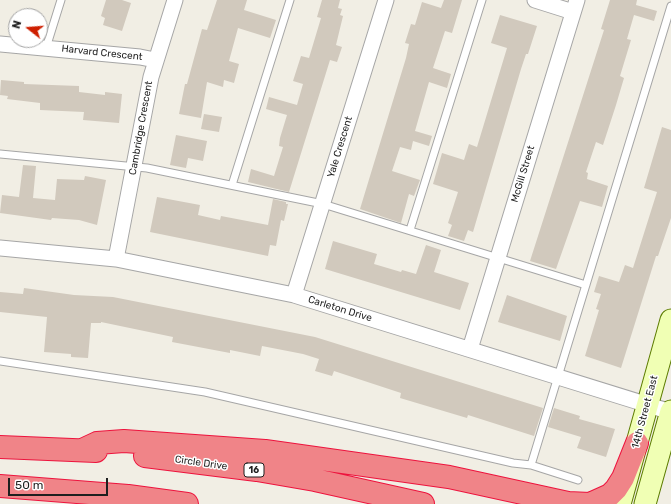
<!DOCTYPE html>
<style>
body{margin:0}
#map{position:relative;width:671px;height:504px;overflow:hidden;background:#f1eee4;font-family:Rubik,sans-serif}
canvas{display:block}
.north{position:absolute;left:8px;top:8px;width:40px;height:40px;box-sizing:border-box;background:#fff;border:1px solid #a5a5a5;border-radius:50%;rotate:287deg;font-size:11px;font-weight:700;line-height:16px;text-align:center;color:#1f1f1f}
.north::after{content:'';display:block;margin:auto;width:14px;height:18px;background:#ce1f00;clip-path:polygon(50% 0,100% 100%,50% 72%,0 100%)}
.scale{position:absolute;left:8px;top:478px;width:100px;height:18px;box-sizing:border-box;border:2px solid #1f1f1f;border-top:0;padding-left:5px;font-size:12px;line-height:14px;white-space:nowrap;color:#1f1f1f;-webkit-text-stroke:3px #fff;paint-order:stroke}
</style>
<div id="map">
<canvas width="671" height="504"></canvas>
<div class="north">N</div>
<div class="scale">50 m</div>
</div>
<script>
const ctx = document.querySelector('canvas').getContext('2d');
ctx.lineJoin = 'round';
function fill(path, color) { ctx.fillStyle = color; ctx.fill(path, 'evenodd'); }
const shape = rows => new Path2D(rows.map(r => 'M' + r).join(''));
function trace(path, color, width, dash) { ctx.strokeStyle = color; ctx.lineWidth = width; ctx.lineCap = dash ? 'butt' : 'round'; ctx.setLineDash(dash || []); ctx.stroke(path); }
function write(font, color, halo, rows, align = 'center') {
  ctx.font = font + ' Rubik,sans-serif'; ctx.lineWidth = 3; ctx.setLineDash([]); ctx.textBaseline = 'middle'; ctx.strokeStyle = halo; ctx.fillStyle = color; for (const [text, x, y, turn = 0] of rows) {
    ctx.save(); ctx.translate(x, y); ctx.rotate((+turn || 0) * Math.PI / 180); ctx.textAlign = isNaN(turn) ? turn : align; if (halo) ctx.strokeText(text, 0, 0); ctx.fillText(text, 0, 0); ctx.restore();
  }
}
fill(shape([
 [106,0,122,0,131,3,122,31,103,25,105,18,101,16],
 [217,0,247,0,244,10,276,20,270,38,238,28,229,61,239,64,234,83,224,80,223,87,207,82,201,118,179,114,185,84,187,84,202,29,207,30],
 [322,0,340,0,338,8,342,9,340,15,343,16,336,45,342,47,337,62,330,60,289,192,248,182,251,169,274,176,283,147,279,146,280,138,287,115,266,109,269,97,297,105,303,84,293,81,301,56,309,58,321,18,317,17],
 [444,0,462,0,452,33,445,31,433,68,451,74,447,88,429,82,415,131,432,136,429,146,413,141,411,150,400,147,392,171,420,180,414,196,409,194,401,223,360,209,406,58,409,44,405,43,411,24,415,25,422,2,441,8],
 [610,0,637,0,636,5,657,11,654,21,634,15,627,39,631,40,620,76,624,78,616,105,603,145,596,142,586,172,588,173,587,179,608,186,602,207,580,201,556,269,530,261,604,30,601,29],
 [500,15,537,26,528,54,526,54,521,69,473,232,468,230,464,241,448,236,452,225,448,223,458,192,433,184,442,153,464,160,469,144,477,147,507,48,491,43],
 [1,80,24,82,24,84,79,86,79,92,105,95,105,92,122,94,119,123,83,120,84,112,40,110,40,103,7,99,8,96,0,95],
 [204,114,222,117,219,132,201,129],
 [662,127,671,130,671,218,658,256,656,256,621,368,585,356,599,310,596,309,601,294,594,292,599,276,619,282,625,265,633,268,657,192,644,188],
 [176,135,207,141,203,161,188,158,186,168,170,165],
 [23,165,36,166,33,198,55,200,57,179,84,180,85,176,106,180,97,225,79,220,52,218,51,220,0,213,2,195,19,197],
 [157,197,200,205,198,215,220,220,221,216,268,225,273,199,286,202,286,204,288,204,284,221,281,220,276,246,270,245,268,256,150,232],
 [333,241,377,254,374,264,401,272,402,270,416,274,426,245,441,250,434,272,469,283,460,310,325,269],
 [24,288,74,295,113,297,315,337,543,408,534,436,468,415,467,418,400,398,401,393,334,371,332,376,315,371,319,359,303,354,262,346,260,356,230,350,230,353,172,342,173,337,101,322,101,323,91,323,88,358,71,357,71,354,44,352,47,317,0,312,0,292,23,294],
 [507,295,567,316,560,341,498,322],
 [554,408,580,416,579,419,615,429,606,457,577,448,581,437,548,427]
]), '#d1c9bd');
const lane = shape([
 [46,48,61,0],
 [0,154,147,168,323,204,586,285],
 [232,185,290,0],
 [410,230,482,0],
 [0,361,205,392,513,463,531,465,578,480],
 [531,465,671,6]
]);
const street = shape([
 [535,0,573,12],
 [0,44,140,57,155,60],
 [0,248,116,259,294,295,671,412],
 [116,259,151,77,175,0],
 [294,295,386,0],
 [470,349,577,0]
]);
const secondary = shape([
 [620,504,671,320],
 [645,504,671,411]
]);
const highway = shape([
 [0,447,96,451],
 [82,450,97,443,124,441,265,451,449,477,568,503,590,504,610,495,616,489,623,478,637,443],
 [145,456,257,470,315,480,423,504],
 [0,486,128,496,187,504]
]);
trace(lane, '#a6a6a6', 9);
trace(street, '#a6a6a6', 17);
trace(secondary, '#5c7c00', 23);
trace(highway, '#ed133d', 24);
trace(lane, '#fff', 7);
trace(street, '#fff', 15);
trace(secondary, '#f0ffb4', 21);
trace(highway, '#f08488', 22);
for (const [x, y, w] of [
 [254,470,20]
]) { const box = new Path2D(); box.roundRect(x - w / 2, y - 7, w, 14, 3); ctx.fillStyle = '#fff'; ctx.fill(box); trace(box, '#1f1f1f', 1); }
write('bold 9px', '#1f1f1f', null, [
 ["16",254,470]
]);
write('10px', '#1f1f1f', '#fff', [
 ["Harvard Crescent",102,53,6],
 ["Cambridge Crescent",141,128,-80],
 ["Yale Crescent",340,147,-73],
 ["McGill Street",523,174,-73],
 ["Carleton Drive",340,309,17],
 ["14th Street East",645,412,-75],
 ["Circle Drive",201,463,8]
]);
</script>
